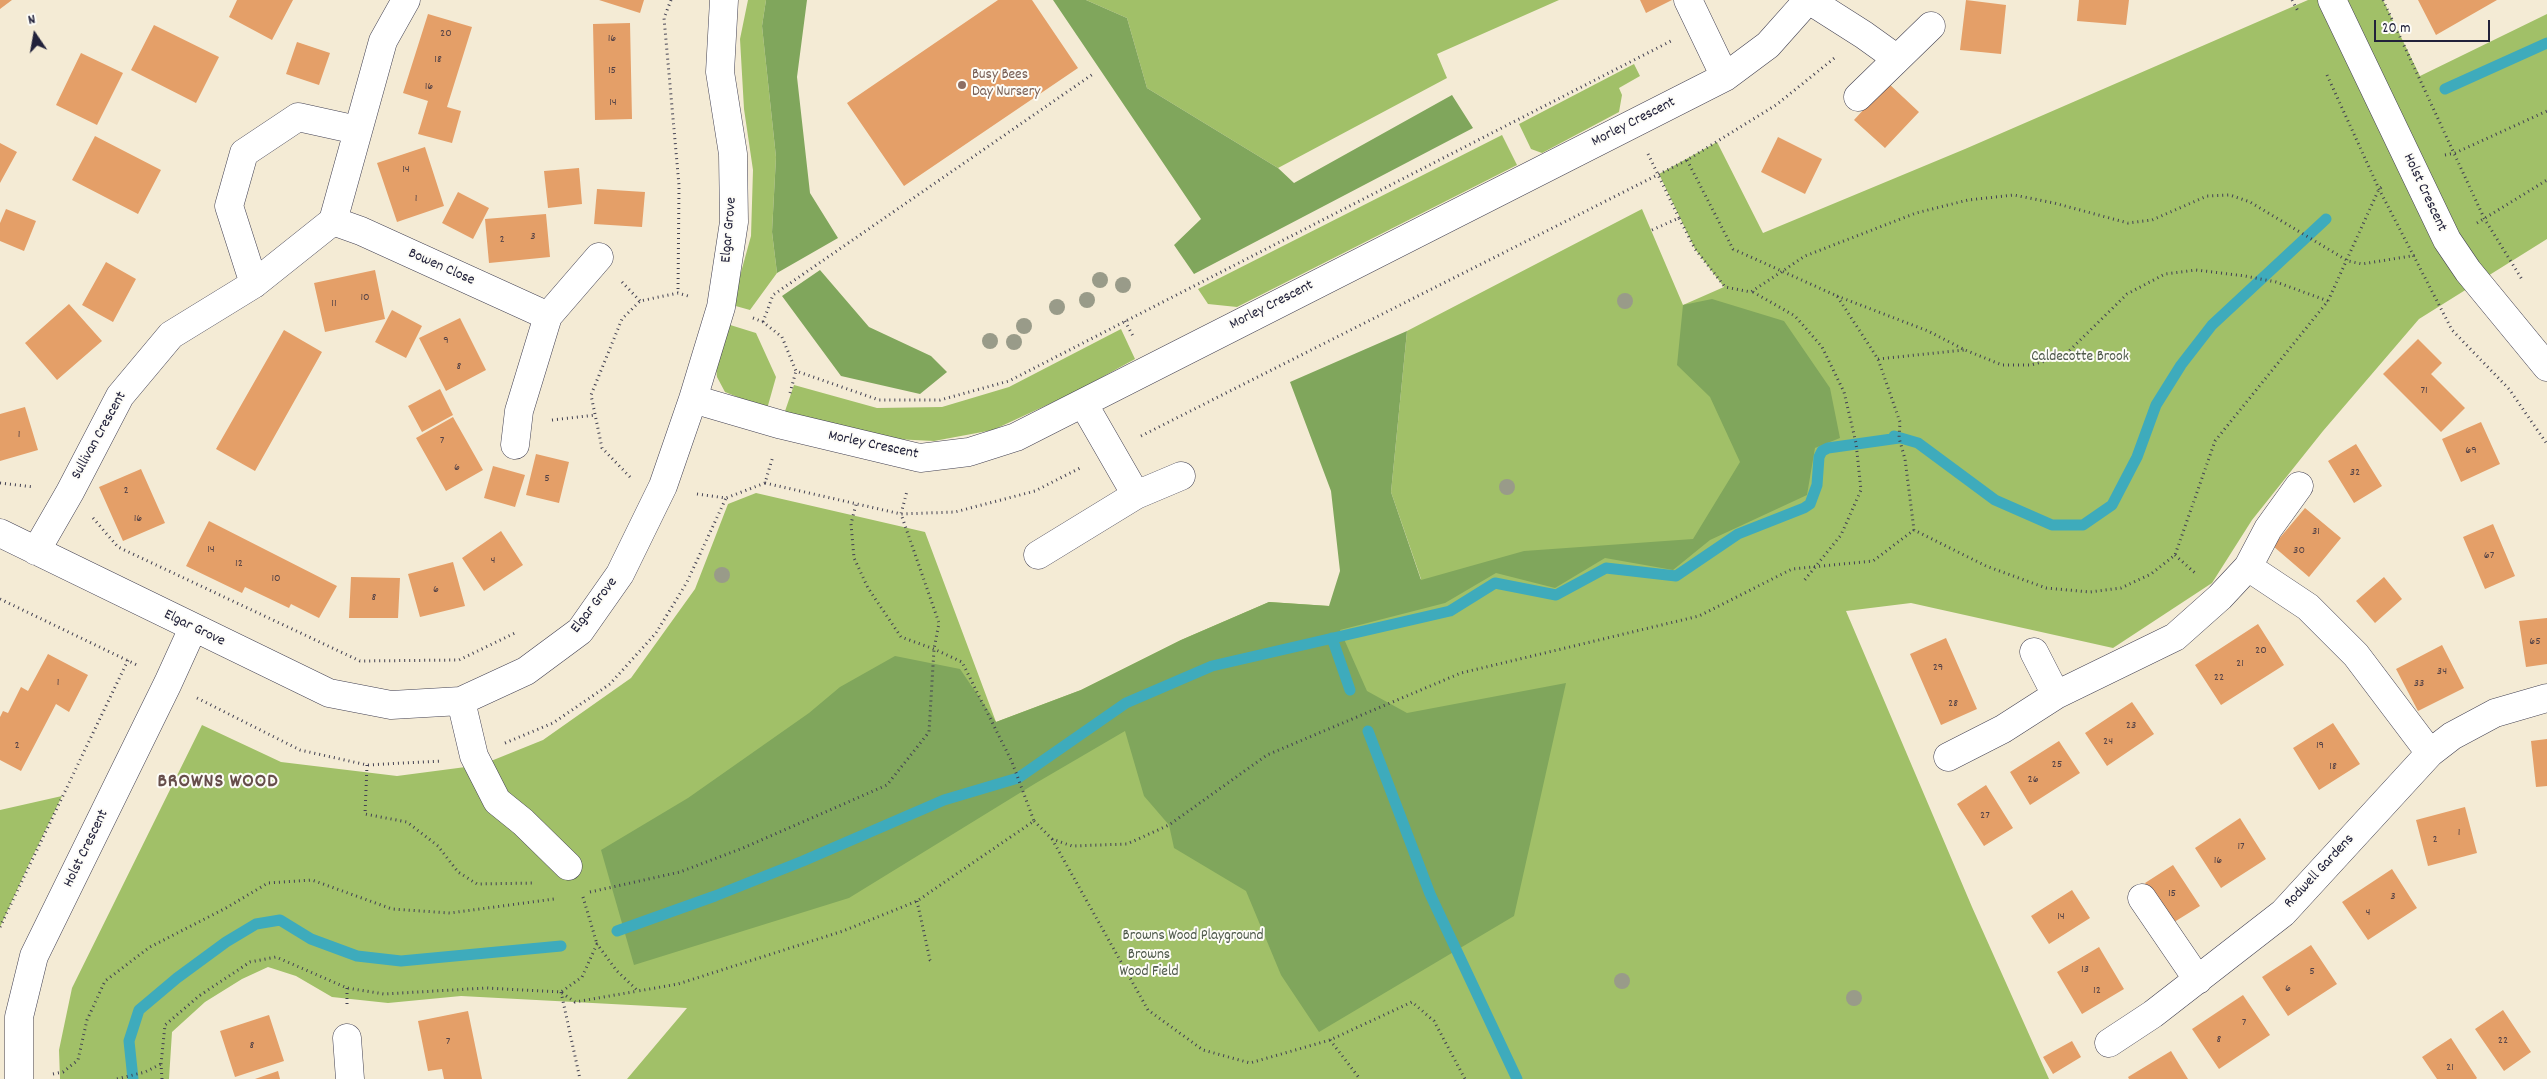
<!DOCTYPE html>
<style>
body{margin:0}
#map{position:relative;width:2547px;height:1079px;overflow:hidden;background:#f4ebd5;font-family:Dekko,sans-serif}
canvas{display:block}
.north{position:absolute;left:10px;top:10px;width:50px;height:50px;-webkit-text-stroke:4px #fdfcf7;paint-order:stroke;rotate:348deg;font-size:14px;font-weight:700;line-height:20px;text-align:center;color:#22223b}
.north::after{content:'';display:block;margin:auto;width:18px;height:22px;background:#22223b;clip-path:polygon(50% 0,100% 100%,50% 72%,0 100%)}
.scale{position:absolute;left:2374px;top:20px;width:116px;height:22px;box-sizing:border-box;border:2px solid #22223b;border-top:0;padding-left:6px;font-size:15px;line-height:18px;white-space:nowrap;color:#22223b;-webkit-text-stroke:4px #fdfcf7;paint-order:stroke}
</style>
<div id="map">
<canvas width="2547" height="1079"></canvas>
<div class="north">N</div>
<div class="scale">20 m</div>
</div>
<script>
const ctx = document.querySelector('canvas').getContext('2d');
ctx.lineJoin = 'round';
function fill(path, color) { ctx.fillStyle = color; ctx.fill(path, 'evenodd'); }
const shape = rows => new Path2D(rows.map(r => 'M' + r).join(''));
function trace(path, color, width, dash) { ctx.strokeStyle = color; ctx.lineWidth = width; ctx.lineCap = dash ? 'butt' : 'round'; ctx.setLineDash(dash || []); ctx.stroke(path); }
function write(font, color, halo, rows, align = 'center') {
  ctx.font = font + ' Dekko,sans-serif'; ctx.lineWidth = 4; ctx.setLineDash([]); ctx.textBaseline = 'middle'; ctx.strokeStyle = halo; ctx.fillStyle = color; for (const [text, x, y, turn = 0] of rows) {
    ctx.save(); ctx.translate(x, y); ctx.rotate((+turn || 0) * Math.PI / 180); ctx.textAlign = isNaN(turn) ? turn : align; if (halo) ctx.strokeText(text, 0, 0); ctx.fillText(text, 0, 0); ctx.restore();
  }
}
fill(shape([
 [748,0,766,0,762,26,776,157,772,232,777,273,750,310,732,305,751,236,753,170,744,109,740,39],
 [1086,0,1559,0,1437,54,1447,78,1278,168,1147,88,1127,18],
 [2308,0,2383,0,2420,76,2547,14,2547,239,2419,319,2323,431,2252,520,2212,583,2113,648,1911,603,1846,611,1972,907,2049,1079,627,1079,687,1008,461,996,388,1003,332,997,296,976,268,967,242,979,205,1002,172,1032,169,1079,60,1079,59,1050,72,988,202,725,281,762,397,776,481,765,543,740,631,678,695,589,728,504,756,493,925,532,996,722,1081,690,1181,640,1269,602,1329,606,1421,579,1391,492,1407,331,1642,209,1683,305,1724,287,1695,249,1659,174,1717,142,1763,233,1965,149],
 [1634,64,1640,76,1619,88,1622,95,1619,112,1542,153,1531,149,1519,124],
 [1502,135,1517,165,1237,307,1208,304,1198,289],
 [727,324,756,333,776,377,767,409,725,392,717,377,715,360],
 [1121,329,1135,359,1075,392,993,430,934,441,875,438,784,414,794,385,877,408,942,407,1009,387],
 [62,796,28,866,0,927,0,810]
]), '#a1c068');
fill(shape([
 [766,0,807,0,797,77,810,193,838,238,777,273,772,232,776,157,762,26],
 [1053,0,1086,0,1127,18,1147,88,1278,168,1294,183,1452,95,1473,128,1194,274,1174,245,1201,219],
 [820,270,869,327,931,356,947,372,920,394,841,376,782,296],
 [1712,299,1784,321,1830,388,1840,438,1815,448,1807,495,1710,540,1673,570,1605,558,1555,588,1496,573,1445,603,1340,630,1367,691,1407,713,1566,683,1514,916,1319,1032,1281,975,1246,891,1174,848,1169,825,1144,796,1125,731,1036,783,849,898,634,965,601,850,688,798,809,713,840,687,895,656,960,669,996,722,1081,690,1181,640,1269,602,1329,606,1340,571,1331,491,1290,382,1407,331,1391,492,1421,580,1524,551,1693,539,1740,462,1710,397,1677,365,1683,305]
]), '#80a65c');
trace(shape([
 [2445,89,2547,43],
 [1332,638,1350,690],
 [1368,731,1430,894,1517,1079],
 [617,931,715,896,803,861,944,800,1018,778,1126,703,1212,666,1450,611,1495,583,1556,595,1606,568,1676,576,1738,534,1804,508,1810,504,1817,485,1819,457,1822,451,1828,448,1899,438,1894,436,1918,443,1995,500,2052,525,2083,525,2112,505,2137,457,2156,405,2181,365,2212,325,2326,219],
 [133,1079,129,1041,139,1010,177,978,226,942,256,924,280,920,311,939,357,956,401,961,561,946]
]), '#3eabbc', 11);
fill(shape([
 [0,0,12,0,0,9],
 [237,0,293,0,272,40,229,17],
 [599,0,644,0,640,13],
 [998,0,1032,0,1078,68,904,186,847,103],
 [1640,0,1672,0,1646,13],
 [1966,0,2006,5,2001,54,1960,50],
 [2079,0,2129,0,2126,25,2077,21],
 [2418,0,2497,0,2436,35],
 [428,14,472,27,447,107,461,111,452,143,418,134,428,101,403,93],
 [630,23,632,119,595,120,593,24],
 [154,25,219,57,196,103,131,70],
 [297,42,330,53,319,85,286,74],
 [81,53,123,73,97,125,56,105],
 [1888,83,1919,112,1885,148,1854,120],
 [95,136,161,170,138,214,72,180],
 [1778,137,1822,159,1805,194,1761,172],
 [0,143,17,152,0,183],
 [425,147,444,206,397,222,377,163],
 [579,168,582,204,548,208,544,171],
 [597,189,645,192,642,227,594,224],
 [458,192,489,208,473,239,442,223],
 [6,209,36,221,24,251,0,241,0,223],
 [546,214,550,257,489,263,485,219],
 [106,262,136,279,113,322,82,305],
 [375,270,385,319,325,332,314,283],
 [69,304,102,341,57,380,25,343],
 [392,310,422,326,406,358,375,342],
 [460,318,486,370,446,391,419,338],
 [284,330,322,352,255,471,216,449],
 [2418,339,2442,363,2431,374,2465,408,2441,432,2383,374],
 [440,389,453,415,422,432,408,406],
 [25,407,38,450,0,461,0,414],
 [453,417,483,470,446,491,416,438],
 [2481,422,2500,464,2461,482,2442,439],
 [2356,444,2382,486,2354,503,2328,461],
 [536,454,569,462,559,503,526,495],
 [493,466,525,475,515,507,484,498],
 [141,469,165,523,123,541,99,487],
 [2305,508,2341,538,2309,577,2273,546],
 [209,521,337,586,319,618,291,604,289,608,245,587,242,593,186,566],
 [2493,524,2515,576,2485,589,2463,537],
 [501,531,523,565,484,591,462,558],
 [453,562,465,606,420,617,408,574],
 [351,577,400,578,398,618,349,618],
 [2384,577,2402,599,2375,623,2356,601],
 [2547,618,2547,664,2526,667,2519,621],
 [2258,624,2284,665,2221,705,2195,665],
 [1946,638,1977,709,1941,725,1910,654],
 [2442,645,2464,688,2418,711,2396,669],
 [48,654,88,675,69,712,56,704,21,771,0,760,0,717,3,711,8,713,21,687,28,691],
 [2132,702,2154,734,2107,766,2085,733],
 [2333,723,2360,764,2319,790,2293,748],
 [2547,739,2547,786,2536,787,2531,741],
 [2059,741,2080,773,2030,805,2010,772],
 [1986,785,2013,828,1984,846,1957,804],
 [2465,807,2477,853,2428,866,2416,820],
 [2240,818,2266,859,2221,888,2195,848],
 [2173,865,2200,906,2171,924,2145,883],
 [2392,869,2417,908,2368,940,2342,902],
 [2072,890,2090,918,2049,944,2031,916],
 [2311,945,2337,984,2288,1016,2262,977],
 [2099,947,2124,989,2082,1014,2057,972],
 [2243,995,2270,1035,2219,1069,2192,1029],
 [2503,1010,2531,1052,2504,1071,2475,1029],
 [468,1011,482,1079,444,1079,442,1069,428,1071,418,1021],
 [269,1015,284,1061,235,1077,220,1031],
 [2451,1038,2477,1078,2476,1079,2437,1079,2422,1057],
 [2072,1041,2081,1057,2053,1074,2043,1057],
 [2171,1051,2188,1079,2129,1079,2128,1077],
 [278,1071,280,1079,255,1079]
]), '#e49f68');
const minor = shape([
 [1688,0,1725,77],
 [1809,0,1864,35,1896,58],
 [2332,0,2447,240,2468,271,2547,367],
 [1858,97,1931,26],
 [333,221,361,231,548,316],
 [254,284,229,206,244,153,298,117,357,130],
 [693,399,782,425,920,458,969,452,1016,437,1725,77,1768,45,1808,0],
 [1083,403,1136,495],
 [515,445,519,411,548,316,599,257],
 [2299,486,2268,529,2248,567,2308,607,2356,655,2430,753],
 [0,533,329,693,391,705,461,701,526,671,580,631,620,574,663,486,693,399,721,307,734,222,733,154,720,72,724,0],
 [36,551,70,492,120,396,171,335,254,284,333,221,383,41,406,0],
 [1038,555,1136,495,1181,476],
 [2034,652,2056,695],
 [461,701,474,756,497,801,523,822,568,866],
 [1948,757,2003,729,2056,695,2175,637,2220,597,2248,567],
 [2142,898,2198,980],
 [347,1038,350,1079],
 [2109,1043,2153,1014,2283,913,2430,753,2452,736,2495,713,2547,698],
 [19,1079,19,1017,34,956,168,683,193,628]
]);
trace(minor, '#424052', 29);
trace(shape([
 [671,0,664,18,679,185,678,293],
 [2292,0,2299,13],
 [2383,0,2484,218,2523,281],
 [2327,75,2379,189,2452,330,2509,389,2547,444],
 [1648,154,1679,218],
 [2445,155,2455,153,2547,111],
 [1687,160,1733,249,1837,296,1878,359,1900,422,1899,438,1905,459,1914,530,1986,566,2046,588,2090,592,2121,588,2151,574,2175,555,2215,441,2328,301,2379,189,2384,185],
 [2477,223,2547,180],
 [1652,230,1679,218,1695,249,1725,287,1751,292,1805,256,1916,213,1968,200,2014,195,2054,203,2128,223,2152,220,2207,196,2230,195,2250,202,2348,261,2362,264,2417,255],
 [622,282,640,301],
 [1753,292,1795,316,1822,347,1844,392,1856,443,1861,490,1841,535,1803,582],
 [1837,296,1928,331,1965,350,2002,365,2031,365,2064,356,2127,294,2165,274,2196,270,2245,276,2276,282,2328,301],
 [753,318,763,322,782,337,796,371,879,400,940,400,1009,381,1671,41],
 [1125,321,1134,338],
 [763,322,773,295,1093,74],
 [1878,359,1964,350],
 [790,393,796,371],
 [552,420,596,415],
 [1141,436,1687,160,1776,105,1837,56],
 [630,477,602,448,591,395,622,319,640,301,678,293,688,296],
 [0,483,34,487],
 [765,483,901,514,955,512,1035,491,1080,468],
 [697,494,726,498,765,483,773,456],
 [93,518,118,547,360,661,459,660,517,632],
 [2175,555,2195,573],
 [0,599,139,666],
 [197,698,300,750,367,765,442,761],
 [505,743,553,723,610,684,656,633,687,582,726,498],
 [367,765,365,814,407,822,438,846,458,872,477,884,535,883],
 [1034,821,1052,839,1072,846,1127,844,1169,825,1267,755,1461,673,1699,616,1792,569,1873,561,1914,530],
 [1052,839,1148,1010,1203,1050,1250,1063,1330,1040,1412,1002,1434,1021,1465,1079],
 [590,892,680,872,743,848,887,785,929,732,934,649,939,623,901,514,907,491],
 [583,897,597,944],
 [917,901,930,960,933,962],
 [0,927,128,660],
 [347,988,347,1005],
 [561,992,580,1079],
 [562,993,575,1002,638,991],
 [1330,1040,1360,1079],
 [53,1074,63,1072,78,1060,87,1020,105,981,150,947,226,908,268,883,312,880,392,909,450,913,554,899],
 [117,1079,145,1072,161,1064],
 [162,1079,161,1064,165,1025,199,996,250,962,276,957,347,988,384,994,486,988,561,992,582,977,597,944,617,971,638,991,678,984,843,931,917,901,1034,821,1012,762,962,662,934,649,901,637,868,588,854,558,851,524,856,504]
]), '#424052', 3, [1, 4]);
trace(minor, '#fff', 28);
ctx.fillStyle = '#999b89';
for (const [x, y] of [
 [1100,280],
 [1123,285],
 [1087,300],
 [1625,301],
 [1057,307],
 [1024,326],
 [990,341],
 [1014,342],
 [1507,487],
 [722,575],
 [1622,981],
 [1854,998]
]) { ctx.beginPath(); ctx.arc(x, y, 8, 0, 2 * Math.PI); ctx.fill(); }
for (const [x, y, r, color] of [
 [962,85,5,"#8d6e63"]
]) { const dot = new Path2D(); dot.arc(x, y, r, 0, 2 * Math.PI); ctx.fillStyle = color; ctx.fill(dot); trace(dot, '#fdfcf7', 2); }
write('12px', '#524146', null, [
 ["20",446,34],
 ["16",612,39],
 ["18",438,60],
 ["15",612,71],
 ["16",429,87],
 ["14",613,103],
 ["14",406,170],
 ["1",416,199],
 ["3",533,237],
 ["2",502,240],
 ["10",365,298],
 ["11",334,304],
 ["9",446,341],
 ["8",459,367],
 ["71",2424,391],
 ["1",19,435],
 ["7",442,441],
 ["69",2471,451],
 ["6",457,468],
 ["32",2355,473],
 ["5",547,479],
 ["2",126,491],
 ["16",138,519],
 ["31",2316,532],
 ["14",211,550],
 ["30",2299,551],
 ["67",2489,556],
 ["4",493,561],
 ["12",239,564],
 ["10",276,579],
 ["6",436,590],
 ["8",374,598],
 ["65",2535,642],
 ["20",2261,651],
 ["21",2240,664],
 ["29",1938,668],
 ["34",2442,672],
 ["22",2219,678],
 ["1",58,683],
 ["33",2419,684],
 ["28",1953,704],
 ["23",2131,726],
 ["24",2108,742],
 ["2",17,746],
 ["19",2320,746],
 ["25",2057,765],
 ["18",2333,767],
 ["26",2033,780],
 ["27",1985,816],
 ["1",2459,833],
 ["2",2435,840],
 ["17",2241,847],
 ["16",2218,861],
 ["15",2172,894],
 ["3",2393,897],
 ["4",2368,913],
 ["14",2061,917],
 ["13",2085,970],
 ["5",2312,972],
 ["6",2288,989],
 ["12",2097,991],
 ["7",2244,1023],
 ["8",2219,1040],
 ["22",2503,1041],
 ["7",448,1042],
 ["8",252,1046],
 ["21",2450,1068]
]);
write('15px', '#785e54', '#fdfcf7', [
 ["Busy Bees",972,76],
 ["Day Nursery",972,93]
], 'left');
write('15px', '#22223b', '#fdfcf7', [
 ["Morley Crescent",1634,123,-27],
 ["Holst Crescent",2424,193,65],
 ["Elgar Grove",730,230,-85],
 ["Bowen Close",441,268,24],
 ["Morley Crescent",1272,306,-27],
 ["Sullivan Crescent",100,436,-61],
 ["Morley Crescent",873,446,12],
 ["Elgar Grove",595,606,-52],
 ["Elgar Grove",194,629,26],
 ["Holst Crescent",87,849,-64],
 ["Rodwell Gardens",2320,872,-47]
]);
write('15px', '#4e594b', '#fdfcf7', [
 ["Caldecotte Brook",2080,358],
 ["Browns Wood Playground",1193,937],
 ["Browns",1149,956],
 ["Wood Field",1149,973]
]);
ctx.letterSpacing = '1px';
write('bold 20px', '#664e4b', '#fdfcf7', [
 ["BROWNS WOOD",218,783]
]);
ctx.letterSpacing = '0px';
</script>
